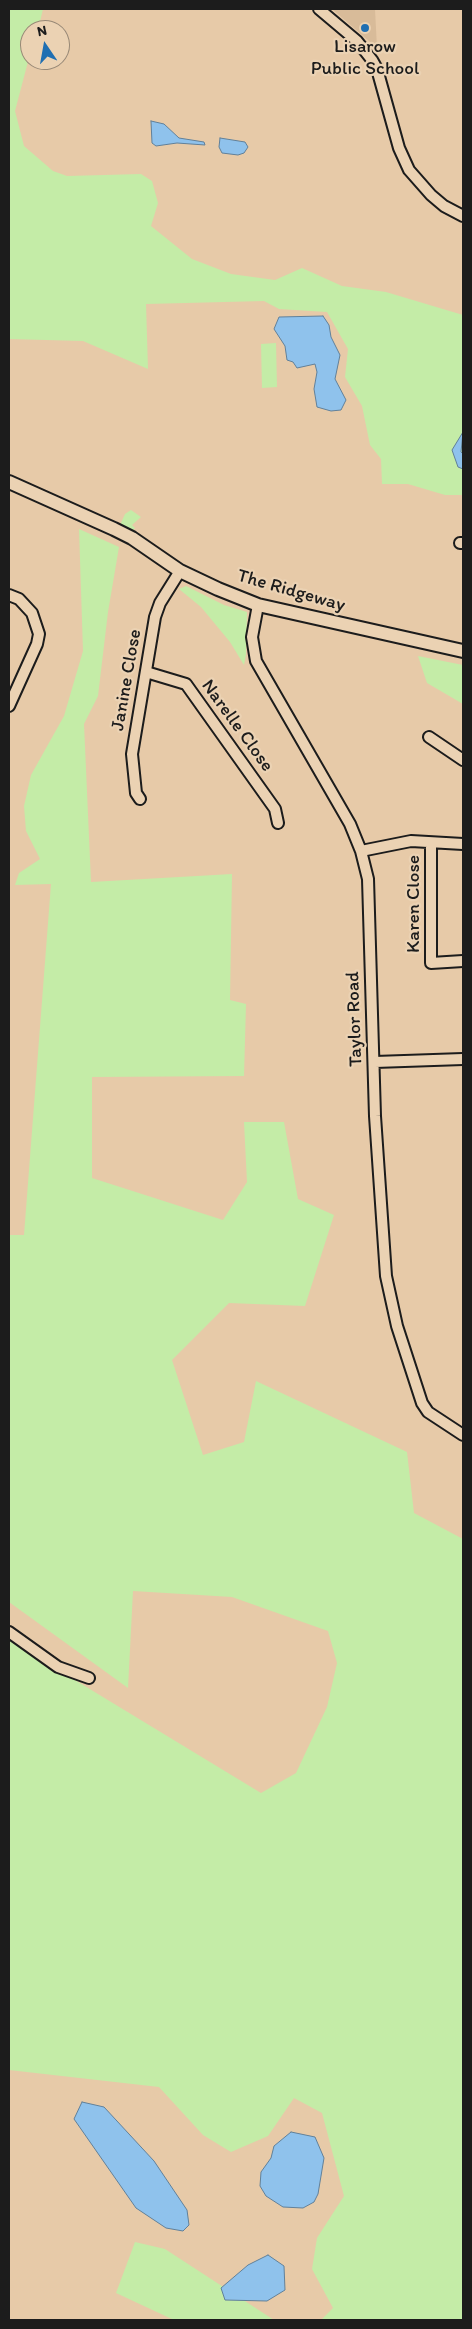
<!DOCTYPE html>
<style>
body{margin:0}
#map{position:relative;width:472px;height:2329px;overflow:hidden;background:#e7caa8;font-family:Itim,sans-serif}
canvas{display:block}
.frame{position:absolute;inset:0;border:10px solid #1c1c1c;pointer-events:none}
.north{position:absolute;left:20px;top:20px;width:50px;height:50px;box-sizing:border-box;background:#ebd2b3;border:1px solid #988977;border-radius:50%;rotate:348deg;font-size:14px;font-weight:700;line-height:20px;text-align:center;color:#1c1c1c}
.north::after{content:'';display:block;margin:auto;width:18px;height:22px;background:#1f6fb2;clip-path:polygon(50% 0,100% 100%,50% 72%,0 100%)}
</style>
<div id="map">
<canvas width="472" height="2329"></canvas>
<div class="frame"></div>
<div class="north">N</div>
</div>
<script>
const ctx = document.querySelector('canvas').getContext('2d');
ctx.lineJoin = 'round';
function fill(path, color) { ctx.fillStyle = color; ctx.fill(path, 'evenodd'); }
const shape = rows => new Path2D(rows.map(r => 'M' + r).join(''));
function trace(path, color, width, dash) { ctx.strokeStyle = color; ctx.lineWidth = width; ctx.lineCap = dash ? 'butt' : 'round'; ctx.setLineDash(dash || []); ctx.stroke(path); }
function write(font, color, halo, rows, align = 'center') {
  ctx.font = font + ' Itim,sans-serif'; ctx.lineWidth = 4.5; ctx.setLineDash([]); ctx.textBaseline = 'middle'; ctx.strokeStyle = halo; ctx.fillStyle = color; for (const [text, x, y, turn = 0] of rows) {
    ctx.save(); ctx.translate(x, y); ctx.rotate((+turn || 0) * Math.PI / 180); ctx.textAlign = isNaN(turn) ? turn : align; if (halo) ctx.strokeText(text, 0, 0); ctx.fillText(text, 0, 0); ctx.restore();
  }
}
fill(shape([
 [332,9,375,9,377,48]
]), '#d8bb99');
fill(shape([
 [9,9,43,9,38,30,30,30,30,54,15,111,24,146,53,171,67,176,141,174,152,181,158,203,151,226,192,259,231,274,275,280,302,268,342,286,386,292,463,315,463,495,445,495,408,484,382,484,381,459,370,445,362,406,345,377,348,349,327,312,279,309,264,301,146,304,148,369,83,341,9,339],
 [276,343,277,387,262,388,261,344],
 [131,510,141,517,132,525,135,528,133,530,120,525,125,514],
 [79,529,119,547,108,612,98,696,84,724,91,882,232,874,230,1000,246,1004,244,1076,92,1077,92,1178,223,1220,247,1182,244,1122,284,1122,298,1199,334,1215,305,1306,229,1303,172,1360,203,1455,244,1442,256,1381,407,1452,414,1513,463,1539,463,2320,321,2320,333,2308,312,2269,317,2238,344,2196,322,2113,294,2098,268,2136,231,2152,203,2135,159,2087,9,2070,9,1640,261,1793,296,1773,327,1707,337,1663,328,1631,232,1597,133,1591,128,1688,9,1602,9,1235,24,1235,51,884,15,885,19,873,40,859,26,831,24,806,31,775,64,716,83,651],
 [186,586,224,605,247,612,246,654,244,665,230,642,201,607,179,589],
 [418,656,463,665,463,704,427,683],
 [135,2242,165,2249,274,2320,174,2320,116,2293]
]), '#c4eca7');
const water = shape([
 [151,121,164,124,179,138,204,142,205,145,177,143,156,146,152,143,151,121],
 [220,138,245,142,248,147,244,153,238,155,222,153,219,147,220,138],
 [323,316,329,325,331,337,340,355,335,379,346,400,341,410,331,411,317,407,314,389,317,372,315,364,297,368,293,362,287,360,285,346,274,329,279,317,323,316],
 [463,432,461,452,463,454,463,469,458,467,452,450,463,432],
 [82,2102,104,2107,154,2161,187,2210,189,2225,183,2231,166,2228,136,2208,74,2119,82,2102],
 [291,2132,315,2137,324,2158,318,2194,314,2202,303,2208,283,2207,266,2196,260,2186,261,2172,271,2158,274,2146,291,2132],
 [268,2255,284,2266,285,2290,267,2301,225,2300,221,2288,248,2265,268,2255]
]);
fill(water, '#8fc2ec');
trace(water, '#618099', 1);
const minor = shape([
 [319,9,357,41,372,60,377,69,399,148,409,170,431,195,444,206,463,216],
 [460,543,463,543],
 [9,595,19,599,32,613,39,634,37,644,9,706],
 [258,605,252,637,256,661,350,824,361,851,368,879,375,1116,386,1276,397,1326,422,1403,428,1412,463,1435],
 [146,672,186,684,275,809,278,823],
 [429,737,463,760],
 [140,799,136,793,132,754,155,617,160,603,180,571],
 [431,843,431,963,463,961],
 [361,851,411,841,463,844],
 [375,1062,463,1059],
 [9,1632,58,1667,89,1678]
]);
const tertiary = shape([
 [9,482,114,529,132,538,180,571,218,589,258,605,463,651]
]);
trace(minor, '#1c1c1c', 14);
trace(tertiary, '#1c1c1c', 16);
trace(minor, '#ebd2b3', 10);
trace(tertiary, '#ebd2b3', 12);
for (const [x, y, r, color] of [
 [365,28,5,"#1f6fb2"]
]) { const dot = new Path2D(); dot.arc(x, y, r, 0, 2 * Math.PI); ctx.fillStyle = color; ctx.fill(dot); trace(dot, '#ebd2b3', 2); }
write('19px', '#1c1c1c', '#ebd2b3', [
 ["Lisarow",365,47],
 ["Public School",365,69]
]);
write('19px', '#1c1c1c', '#ebd2b3', [
 ["The Ridgeway",291,591,16],
 ["Janine Close",127,680,-80],
 ["Narelle Close",237,726,54],
 ["Karen Close",414,904,-90],
 ["Taylor Road",355,1019,-92]
]);
</script>
